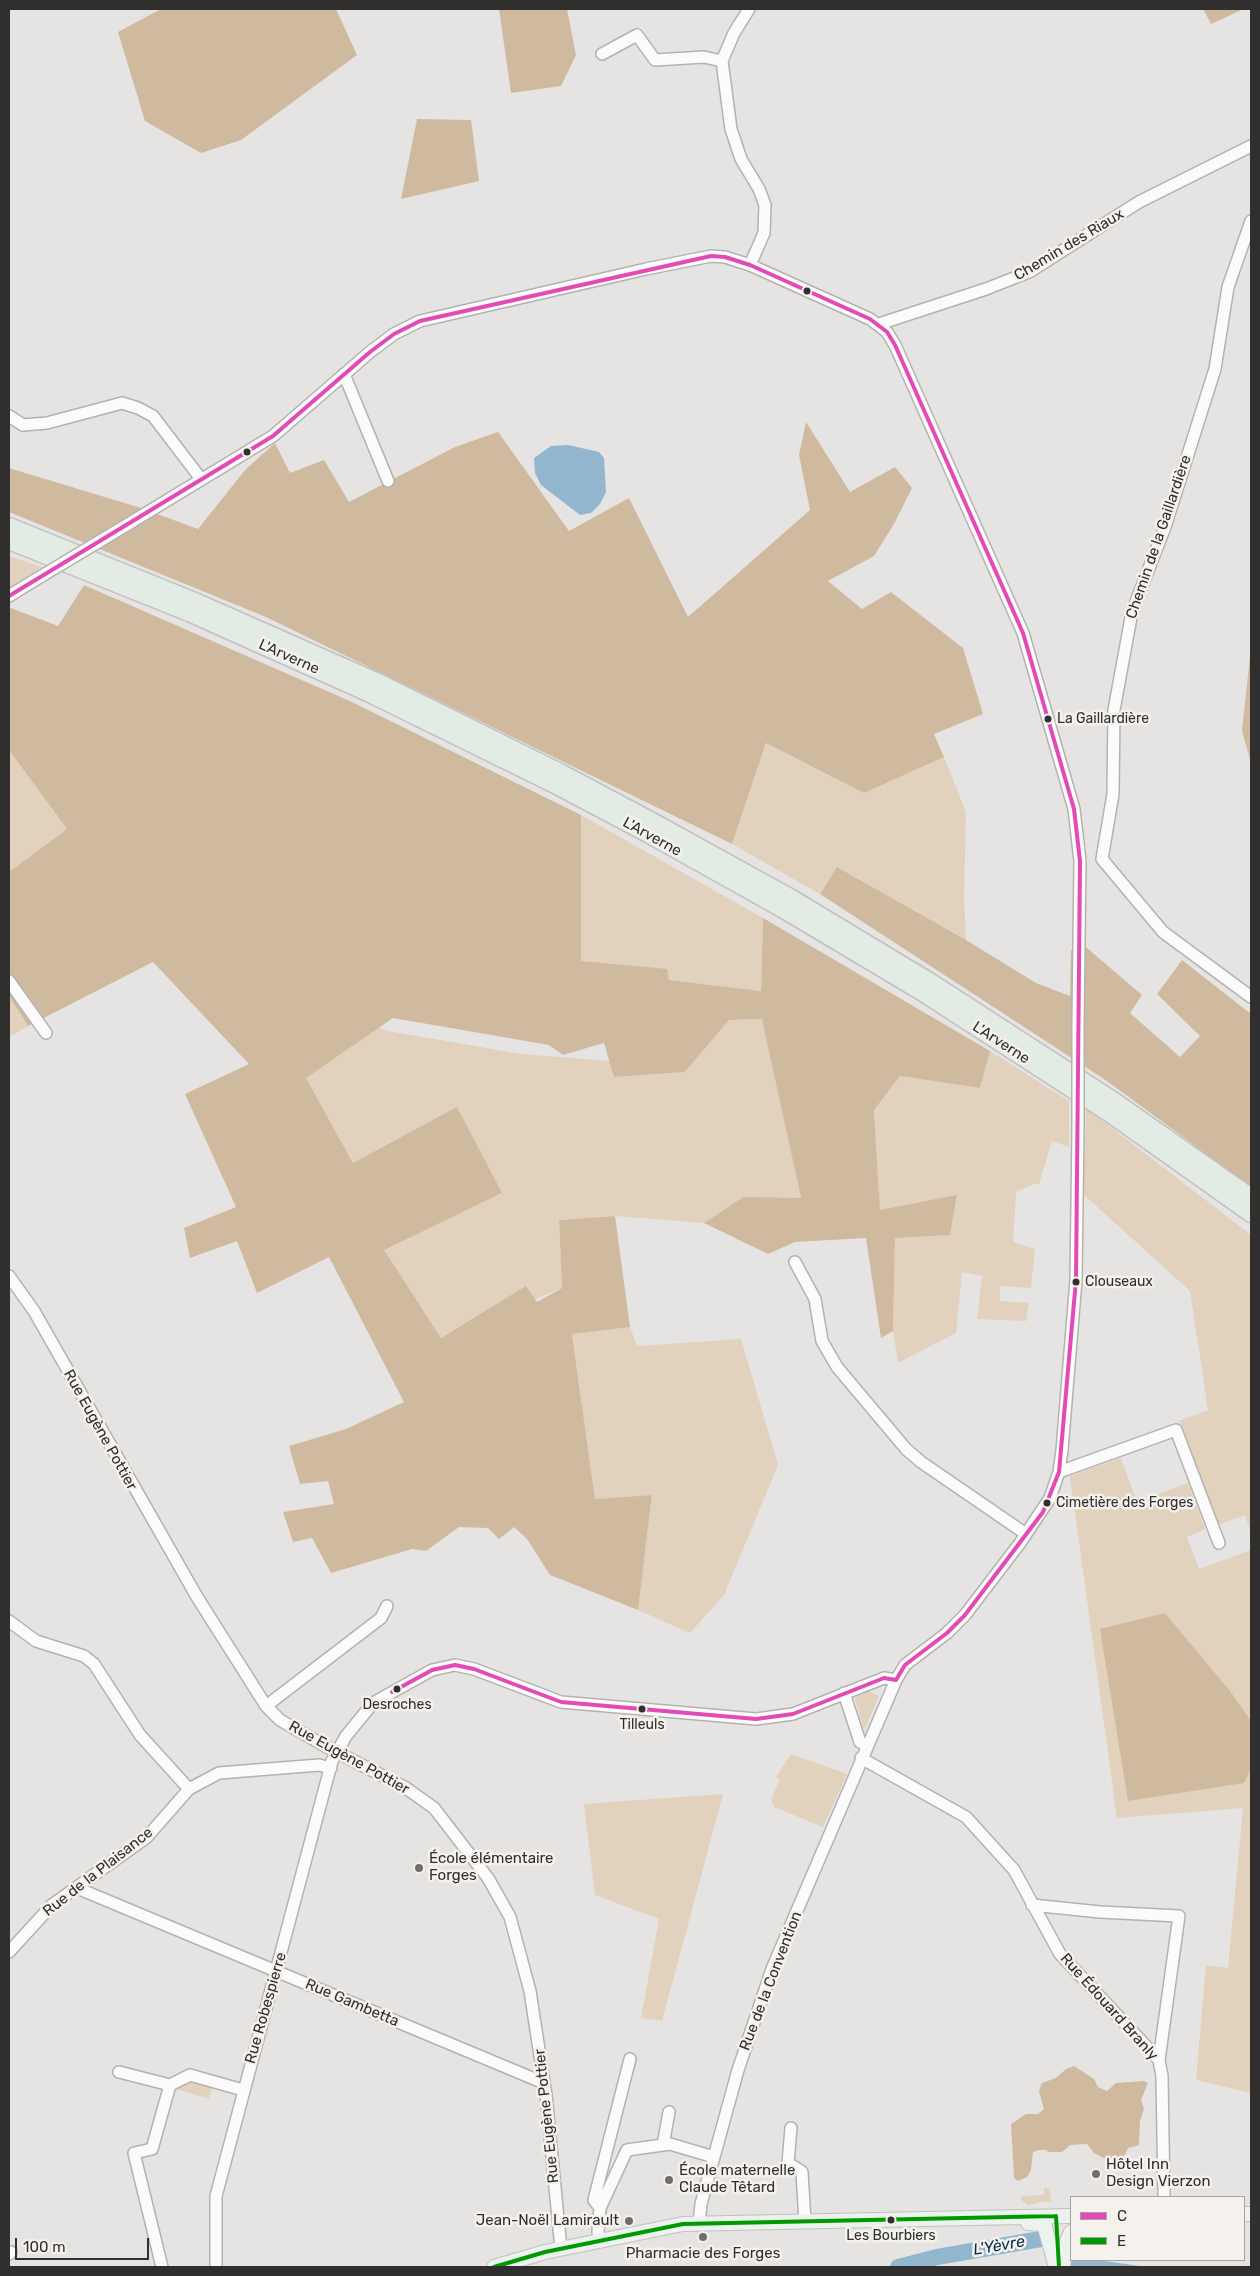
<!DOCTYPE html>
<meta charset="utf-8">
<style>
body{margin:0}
#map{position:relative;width:1260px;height:2276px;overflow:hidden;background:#e6e4e2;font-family:Rubik,sans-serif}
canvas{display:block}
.frame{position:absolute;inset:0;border:10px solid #302f2d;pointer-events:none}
.legend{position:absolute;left:1070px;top:2196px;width:175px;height:65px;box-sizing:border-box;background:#f5f1ed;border:1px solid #a6a3a0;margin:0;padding:6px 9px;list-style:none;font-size:15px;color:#302f2d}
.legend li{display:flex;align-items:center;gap:10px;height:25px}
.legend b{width:25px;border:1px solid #a6a3a0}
.scale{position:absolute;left:15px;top:2238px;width:134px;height:22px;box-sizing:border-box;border:2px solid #302f2d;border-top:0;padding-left:6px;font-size:15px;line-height:18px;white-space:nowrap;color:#302f2d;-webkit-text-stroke:4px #f5f1ed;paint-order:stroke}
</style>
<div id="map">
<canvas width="1260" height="2276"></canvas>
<div class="frame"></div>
<ul class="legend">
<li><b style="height:6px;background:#e44ab5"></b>C</li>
<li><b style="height:6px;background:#090"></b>E</li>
</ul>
<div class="scale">100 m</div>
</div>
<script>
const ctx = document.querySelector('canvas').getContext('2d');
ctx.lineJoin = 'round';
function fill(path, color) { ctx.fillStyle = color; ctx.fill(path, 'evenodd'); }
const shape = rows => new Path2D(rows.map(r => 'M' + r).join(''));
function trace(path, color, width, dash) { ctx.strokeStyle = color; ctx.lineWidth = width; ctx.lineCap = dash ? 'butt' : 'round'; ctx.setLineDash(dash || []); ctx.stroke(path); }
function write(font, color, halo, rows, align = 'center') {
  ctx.font = font + ' Rubik,sans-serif'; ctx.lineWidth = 5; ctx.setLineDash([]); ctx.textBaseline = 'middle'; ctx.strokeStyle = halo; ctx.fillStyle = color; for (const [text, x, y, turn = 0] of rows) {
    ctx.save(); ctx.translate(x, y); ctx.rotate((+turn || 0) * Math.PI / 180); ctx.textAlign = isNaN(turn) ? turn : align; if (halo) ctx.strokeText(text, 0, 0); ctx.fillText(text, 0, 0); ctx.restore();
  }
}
fill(shape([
 [9,556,42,567,9,589],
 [766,743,864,793,944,757,966,812,964,898,966,940,837,867,820,894,732,844],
 [9,750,67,829,9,872],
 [581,815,763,918,761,991,669,980,581,961],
 [9,996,28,1026,9,1037],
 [763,1019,801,1199,743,1197,704,1223,615,1216,559,1220,562,1288,535,1299,526,1287,441,1338,383,1250,502,1193,353,1163,306,1078,379,1027,388,1031,521,1054,610,1061,615,1077,685,1072,729,1020],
 [990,1051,1069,1101,1069,1147,1052,1141,1039,1184,1034,1184,1016,1192,1013,1242,1035,1249,1031,1288,1000,1286,1000,1301,1029,1303,1026,1321,977,1319,982,1276,962,1272,956,1333,898,1363,893,1331,895,1238,950,1235,957,1196,880,1211,874,1110,900,1076,980,1088],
 [1086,1108,1251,1235,1251,1533,1245,1515,1218,1525,1179,1421,1208,1410,1190,1291,1083,1194],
 [630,1327,637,1346,741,1339,778,1465,724,1595,690,1633,638,1610,652,1495,595,1499,572,1333],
 [1121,1458,1137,1502,1188,1483,1205,1529,1187,1537,1199,1569,1251,1550,1251,2093,1196,2080,1206,1965,1228,1968,1243,1808,1117,1818,1070,1476],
 [869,1691,879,1696,865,1728,863,1728,855,1699,857,1696],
 [791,1754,847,1774,823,1827,774,1807,771,1799,780,1780,776,1777],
 [723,1794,662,2021,641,2018,659,1919,595,1895,584,1804],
 [188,2078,213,2084,209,2099,173,2088],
 [1044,2188,1050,2189,1051,2203,1045,2201,1028,2205,1021,2200,1021,2196,1044,2195]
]), '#e1d1bd');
fill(shape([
 [161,9,336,9,357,55,241,140,201,153,145,121,118,32],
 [499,9,567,9,576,55,561,86,511,93],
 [1203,9,1244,9,1211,24],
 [417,119,471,120,479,181,401,199],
 [806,422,850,492,895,467,912,488,894,524,874,556,828,581,862,609,891,592,963,648,983,714,934,734,944,757,864,793,766,743,732,844,266,617,9,512,9,468,141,508,198,529,245,470,275,443,290,473,324,460,349,502,455,447,498,432,569,531,629,498,688,617,810,510,799,455],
 [84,585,352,702,581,815,581,961,667,969,669,980,761,991,763,918,990,1051,980,1088,900,1076,874,1110,880,1210,957,1195,950,1235,895,1238,893,1331,881,1338,866,1238,795,1242,768,1254,704,1223,743,1197,801,1198,762,1019,729,1020,685,1072,614,1077,604,1043,563,1055,549,1045,393,1018,306,1078,353,1163,457,1107,502,1193,384,1250,441,1338,526,1286,537,1302,562,1288,559,1220,615,1216,630,1327,572,1334,595,1499,652,1495,638,1610,550,1575,527,1539,514,1527,499,1539,488,1528,459,1527,426,1551,412,1549,331,1573,312,1538,293,1542,283,1512,334,1504,328,1481,300,1484,289,1446,346,1429,404,1402,329,1257,257,1293,237,1241,190,1258,184,1228,236,1207,185,1094,249,1064,153,962,28,1026,9,996,9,872,67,829,9,750,9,609,11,608,58,626],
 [1251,647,1251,763,1242,731],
 [837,867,966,940,1036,983,1070,996,1071,950,1087,948,1142,995,1130,1013,1180,1057,1200,1036,1157,994,1182,960,1251,1014,1251,1187,1107,1081,820,894],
 [1165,1613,1230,1691,1251,1721,1251,1769,1244,1783,1128,1801,1100,1629],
 [1074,2066,1094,2079,1098,2087,1107,2091,1116,2083,1144,2081,1148,2083,1141,2100,1144,2109,1140,2121,1139,2145,1128,2148,1125,2155,1109,2161,1094,2153,1087,2144,1070,2145,1062,2152,1048,2152,1046,2150,1038,2150,1033,2152,1031,2170,1027,2177,1018,2181,1014,2178,1011,2124,1026,2114,1038,2114,1044,2109,1039,2091,1042,2083,1056,2078,1066,2069]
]), '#cfba9f');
fill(shape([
 [568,445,599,452,604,458,606,492,600,504,591,513,580,515,541,485,535,473,534,458,551,446],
 [1071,2244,1071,2260,1098,2260,1146,2267,1071,2267]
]), '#93b6cf');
trace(shape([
 [898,2267,937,2257,1041,2239]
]), '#93b6cf', 16);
const minor = shape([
 [749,9,734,33,722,61,731,129,741,159,759,189,765,205,764,233,750,265],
 [602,54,637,35,655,60,704,57,722,61],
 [879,324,986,289,1029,272,1139,202,1251,146],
 [344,374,388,481],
 [9,416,23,425,47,423,122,403,138,408,153,416,201,479],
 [125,526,273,436,370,352,394,334,420,321,646,269,711,256,725,257,750,265,870,319,887,332,895,345,1023,633,1074,809,1080,861,1078,1026],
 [9,596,35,580],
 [1102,859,1113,794,1114,710,1132,612,1165,527,1215,369,1228,287,1251,221],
 [1102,859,1163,932,1251,997],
 [9,981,46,1033],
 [795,1262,815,1299,822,1341,837,1367,906,1449,921,1462,1026,1534],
 [9,1276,34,1311,197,1597,266,1706,280,1720,325,1746,406,1788,434,1808,488,1878,510,1917,530,1991,546,2095,561,2249],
 [1059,1472,1176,1430,1219,1543],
 [9,1621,36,1641,84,1656,94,1664,140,1735,189,1789],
 [844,1693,860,1742,867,1746],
 [266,1706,381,1618,387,1606],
 [861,1758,966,1817,1014,1870,1060,1954,1159,2060,1162,2076,1164,2197],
 [77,1888,544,2083],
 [1032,1905,1100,1912,1179,1916,1159,2060],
 [9,1952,52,1905,147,1837,189,1789,219,1773,319,1765,331,1768],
 [119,2072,170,2085],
 [791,2128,788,2163,802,2172,805,2222],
 [663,2145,669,2112],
 [600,2208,594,2200,630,2059],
 [699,2223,701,2204,738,2070,772,1969,896,1680,905,1665,947,1633,965,1615,1020,1543,1050,1498,1059,1472,1062,1450,1076,1280,1078,1127],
 [599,2241,598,2231,600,2208,627,2150,670,2144,714,2157],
 [9,2254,11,2252],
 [162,2267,134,2153,152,2149,170,2085,190,2075,243,2090],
 [216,2267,216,2196,332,1761,346,1736,373,1703,432,1670,455,1665,474,1669,561,1702,756,1719,793,1714,884,1678,896,1680]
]);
const major = shape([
 [1244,2214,1251,2214],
 [1028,2223,1044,2224,1056,2267],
 [494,2267,545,2252,683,2224,1071,2216],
 [1063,2267,1065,2246,1071,2232]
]);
const highway = shape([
 [9,526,197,602,376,681,560,772,654,822,790,897,931,982,1116,1102,1251,1197],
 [9,541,189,613,370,694,555,785,646,833,782,909,923,993,1110,1114,1251,1214]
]);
trace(minor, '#b3b2b0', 14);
trace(major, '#c1c0bf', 16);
trace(highway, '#c1c0bf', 19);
trace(minor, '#fbfbfb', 11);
trace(major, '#ecf2ed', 14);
trace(highway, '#e2ece4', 16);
const minorBridge = shape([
 [35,580,125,526],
 [1078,1127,1078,1026]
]);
trace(minorBridge, '#b3b2b0', 14, []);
trace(minorBridge, '#fbfbfb', 11);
trace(shape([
 [9,596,273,436,370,352,394,334,420,321,711,256,725,257,750,265,870,319,887,332,895,345,1023,633,1074,809,1080,861,1076,1280,1059,1472,1043,1512,965,1615,947,1633,905,1665,896,1680],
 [392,1692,432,1670,455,1665,474,1669,561,1702,756,1719,793,1714,884,1678,896,1680]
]), '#e44ab5', 4);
trace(shape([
 [1056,2216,1059,2267],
 [494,2267,545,2252,683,2224,1056,2216]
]), '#090', 4);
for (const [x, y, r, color] of [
 [807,291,4.5,"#302f2d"],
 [247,452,4.5,"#302f2d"],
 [1048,719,4.5,"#302f2d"],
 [1076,1282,4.5,"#302f2d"],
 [1047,1503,4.5,"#302f2d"],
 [397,1689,4.5,"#302f2d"],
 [642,1709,4.5,"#302f2d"],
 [419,1868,5,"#706e6c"],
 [1096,2174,5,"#706e6c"],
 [669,2180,5,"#706e6c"],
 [891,2220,4.5,"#302f2d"],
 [629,2221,5,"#706e6c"],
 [703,2237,5,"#706e6c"]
]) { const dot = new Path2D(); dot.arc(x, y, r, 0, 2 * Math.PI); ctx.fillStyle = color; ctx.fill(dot); trace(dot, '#f5f1ed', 2); }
write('14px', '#302f2d', '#f5f1ed', [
 ["La Gaillardière",1057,719],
 ["Clouseaux",1085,1282],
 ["Cimetière des Forges",1056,1503],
 ["Desroches",397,1705,"center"],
 ["Tilleuls",642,1725,"center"],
 ["Les Bourbiers",891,2236,"center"]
], 'left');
write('15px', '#302f2d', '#f5f1ed', [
 ["Chemin des Riaux",1069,245,-31],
 ["Chemin de la Gaillardière",1159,537,-71],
 ["L'Arverne",289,657,24],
 ["L'Arverne",652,837,29],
 ["L'Arverne",1001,1043,33],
 ["Rue Eugène Pottier",100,1430,61],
 ["Rue Eugène Pottier",349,1758,29],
 ["Rue de la Plaisance",98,1872,-38],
 ["Rue de la Convention",771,1981,-69],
 ["Rue Gambetta",352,2003,23],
 ["Rue Édouard Branly",1109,2007,48],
 ["Rue Robespierre",266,2008,-74],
 ["Rue Eugène Pottier",547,2116,-96]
]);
write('15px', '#302f2d', '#f5f1ed', [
 ["École élémentaire",429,1859],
 ["Forges",429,1876],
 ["Hôtel Inn",1106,2165],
 ["Design Vierzon",1106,2182],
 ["École maternelle",679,2171],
 ["Claude Têtard",679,2188],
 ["Jean-Noël Lamirault",619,2221,"right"],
 ["Pharmacie des Forges",703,2254,"center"]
], 'left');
write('italic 16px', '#002d45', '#f5f1ed', [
 ["L'Yèvre",999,2246,-10]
]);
</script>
